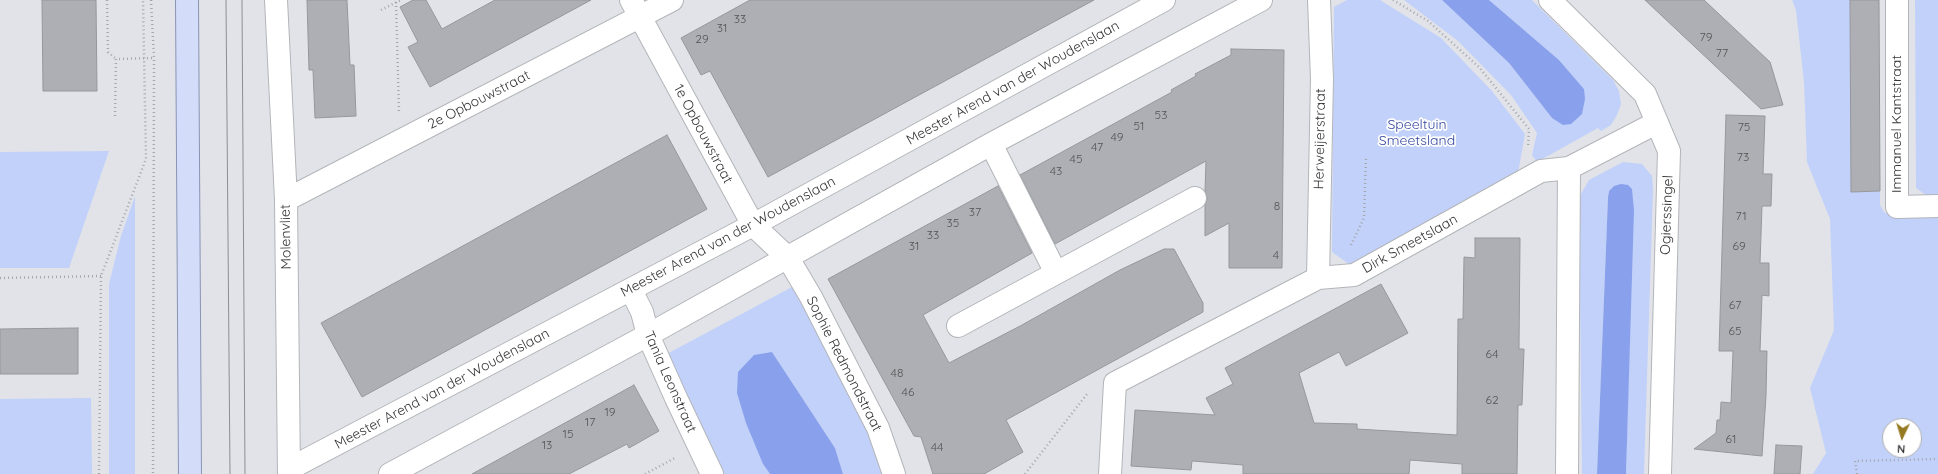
<!DOCTYPE html>
<style>
body{margin:0}
#map{position:relative;width:1938px;height:474px;overflow:hidden;background:#e1e3e8;font-family:Quicksand,sans-serif}
canvas{display:block}
.north{position:absolute;left:1882px;top:418px;width:40px;height:40px;box-sizing:border-box;background:#fff;border:1px solid #aeaeaf;border-radius:50%;rotate:184deg;font-size:11px;font-weight:700;line-height:16px;text-align:center;color:#353537}
.north::after{content:'';display:block;margin:auto;width:14px;height:18px;background:#957920;clip-path:polygon(50% 0,100% 100%,50% 72%,0 100%)}
</style>
<div id="map">
<canvas width="1938" height="474"></canvas>
<div class="north">N</div>
</div>
<script>
const ctx = document.querySelector('canvas').getContext('2d');
ctx.lineJoin = 'round';
function fill(path, color) { ctx.fillStyle = color; ctx.fill(path, 'evenodd'); }
const shape = rows => new Path2D(rows.map(r => 'M' + r).join(''));
function trace(path, color, width, dash) { ctx.strokeStyle = color; ctx.lineWidth = width; ctx.lineCap = dash ? 'butt' : 'round'; ctx.setLineDash(dash || []); ctx.stroke(path); }
function write(font, color, halo, rows, align = 'center') {
  ctx.font = font + ' Quicksand,sans-serif'; ctx.lineWidth = 3.5; ctx.setLineDash([]); ctx.textBaseline = 'middle'; ctx.strokeStyle = halo; ctx.fillStyle = color; for (const [text, x, y, turn = 0] of rows) {
    ctx.save(); ctx.translate(x, y); ctx.rotate((+turn || 0) * Math.PI / 180); ctx.textAlign = isNaN(turn) ? turn : align; if (halo) ctx.strokeText(text, 0, 0); ctx.fillText(text, 0, 0); ctx.restore();
  }
}
fill(shape([
 [1347,0,1380,0,1441,38,1492,91,1525,134,1518,173,1350,265,1332,252,1334,7],
 [1404,0,1442,0,1509,63,1552,118,1584,89,1559,60,1489,0,1532,0,1613,80,1619,91,1621,104,1617,115,1611,125,1601,131,1598,128,1537,162,1532,155,1537,133,1511,95,1458,41],
 [1792,0,1850,0,1851,192,1880,191,1880,205,1884,212,1890,215,1938,216,1938,474,1813,474,1826,453,1810,388,1834,330,1830,219,1807,162,1804,82,1796,10],
 [1890,426,1914,426,1914,450,1890,450],
 [1915,0,1938,0,1938,195,1926,195,1916,188],
 [109,151,69,268,0,268,0,152],
 [1623,162,1642,164,1652,176,1653,188,1644,474,1626,474,1633,196,1614,186,1609,191,1608,197,1597,474,1582,474,1579,206,1581,194,1589,180],
 [135,196,135,474,109,474,109,284,121,236],
 [792,287,856,403,887,474,843,474,835,448,772,352,763,464,770,474,721,474,665,355],
 [91,398,92,474,0,474,0,399]
]), '#c2d1fa');
fill(shape([
 [1442,0,1489,0,1559,60,1584,89,1585,99,1582,114,1571,124,1563,125,1552,118,1509,63],
 [1621,184,1628,185,1632,189,1634,210,1626,474,1597,474,1608,197,1609,191,1614,186],
 [772,352,835,448,843,474,770,474,763,464,746,423,737,393,738,372,754,355]
]), '#89a1ec');
const building = shape([
 [42,0,96,0,97,91,43,91,42,0],
 [307,0,347,0,350,65,354,65,356,116,315,118,313,70,309,70,307,0],
 [413,0,426,0,442,29,495,0,591,0,430,87,408,47,418,42,400,7,413,0],
 [750,0,1094,0,768,177,710,71,701,75,681,38,750,0],
 [1645,0,1704,0,1770,62,1783,105,1761,109,1645,0],
 [1850,0,1879,0,1880,191,1851,192,1850,0],
 [1231,49,1284,50,1282,268,1229,268,1229,223,1205,236,1205,205,1207,198,1205,191,1206,161,1055,244,1020,175,1172,92,1171,90,1196,76,1195,74,1231,55,1231,49],
 [1726,115,1765,116,1763,174,1772,174,1771,206,1762,206,1760,263,1769,263,1769,296,1762,295,1760,351,1767,351,1766,396,1762,456,1694,449,1716,433,1717,420,1720,420,1721,402,1731,403,1733,351,1719,351,1726,115],
 [667,135,707,209,362,397,321,323,667,135],
 [998,186,1032,253,923,315,949,363,1022,325,1120,270,1164,249,1174,249,1203,303,1203,312,1006,420,1023,452,984,474,933,474,921,437,914,436,828,279,998,186],
 [1475,238,1520,238,1519,349,1524,349,1522,405,1518,405,1517,474,1462,474,1462,464,1410,460,1409,474,1243,474,1243,465,1192,461,1191,470,1131,466,1135,410,1215,415,1206,398,1233,384,1225,368,1381,284,1408,333,1346,366,1339,352,1299,373,1314,423,1357,424,1357,429,1457,435,1458,319,1463,319,1464,257,1475,258,1475,238],
 [78,328,78,374,0,374,0,329,78,328],
 [634,385,659,431,629,448,627,444,569,474,472,474,634,385],
 [1776,445,1802,446,1800,474,1774,474,1776,445]
]);
fill(building, '#aeafb4');
trace(building, '#95979c', 1);
const minor = shape([
 [276,0,286,200,289,474],
 [631,0,753,225,788,258,811,297,878,428,894,474],
 [1550,0,1645,94,1669,151,1660,474],
 [1897,0,1897,207,1938,206],
 [991,144,1056,273],
 [286,200,672,0],
 [1318,278,1322,79,1319,0],
 [631,290,642,312,648,335,676,398,712,474],
 [958,326,1195,198],
 [289,469,753,225,1164,0],
 [390,474,648,335,991,144,1261,0],
 [1110,474,1115,383,1318,278,1354,275,1541,171,1569,168,1656,123],
 [1567,474,1569,168]
]);
const major = shape([
 [187,0,190,474]
]);
trace(minor, '#b3b5b9', 24);
trace(major, '#8994b3', 24);
trace(shape([
 [107,0,108,52,116,59],
 [151,0,154,58,153,474],
 [1393,0,1428,21,1479,67,1529,129,1528,147],
 [396,2,399,112],
 [381,10,401,0],
 [115,116,116,59,154,58],
 [1351,245,1364,218,1366,156],
 [0,278,101,276],
 [99,474,101,276,146,159,143,0],
 [645,474,675,458],
 [1025,474,1087,394],
 [1857,474,1855,461,1938,459]
]), '#a6a7ab', 2.5, [1, 3]);
trace(minor, '#fff', 22);
trace(major, '#d3ddfa', 22);
trace(shape([
 [226,0,230,474],
 [242,0,245,474]
]), '#8d8e92', 1);
write('12px', '#535456', null, [
 ["33",740,19],
 ["31",722,28],
 ["79",1706,37],
 ["29",702,39],
 ["77",1722,53],
 ["53",1161,115],
 ["51",1139,126],
 ["75",1744,127],
 ["49",1117,137],
 ["47",1097,147],
 ["73",1743,157],
 ["45",1076,159],
 ["43",1056,171],
 ["8",1277,206],
 ["37",975,212],
 ["71",1741,216],
 ["35",953,223],
 ["33",933,235],
 ["31",914,246],
 ["69",1739,246],
 ["4",1276,255],
 ["67",1735,305],
 ["65",1735,331],
 ["64",1492,354],
 ["48",897,373],
 ["46",908,392],
 ["62",1492,400],
 ["19",610,412],
 ["17",590,422],
 ["15",568,434],
 ["61",1731,439],
 ["13",547,445],
 ["44",937,447]
]);
write('14px', '#353537', '#fff', [
 ["Meester Arend van der Woudenslaan",1013,83,-29],
 ["2e Opbouwstraat",479,100,-27],
 ["Immanuel Kantstraat",1897,124,-90],
 ["1e Opbouwstraat",703,134,62],
 ["Herweijerstraat",1320,139,-89],
 ["Ogierssingel",1667,215,-88],
 ["Molenvliet",286,237,-91],
 ["Meester Arend van der Woudenslaan",728,237,-28],
 ["Dirk Smeetslaan",1410,244,-29],
 ["Sophie Redmondstraat",844,364,63],
 ["Tania Leonstraat",670,382,66],
 ["Meester Arend van der Woudenslaan",442,389,-28]
]);
write('14px', '#33479e', '#fff', [
 ["Speeltuin",1417,125],
 ["Smeetsland",1417,141]
]);
</script>
